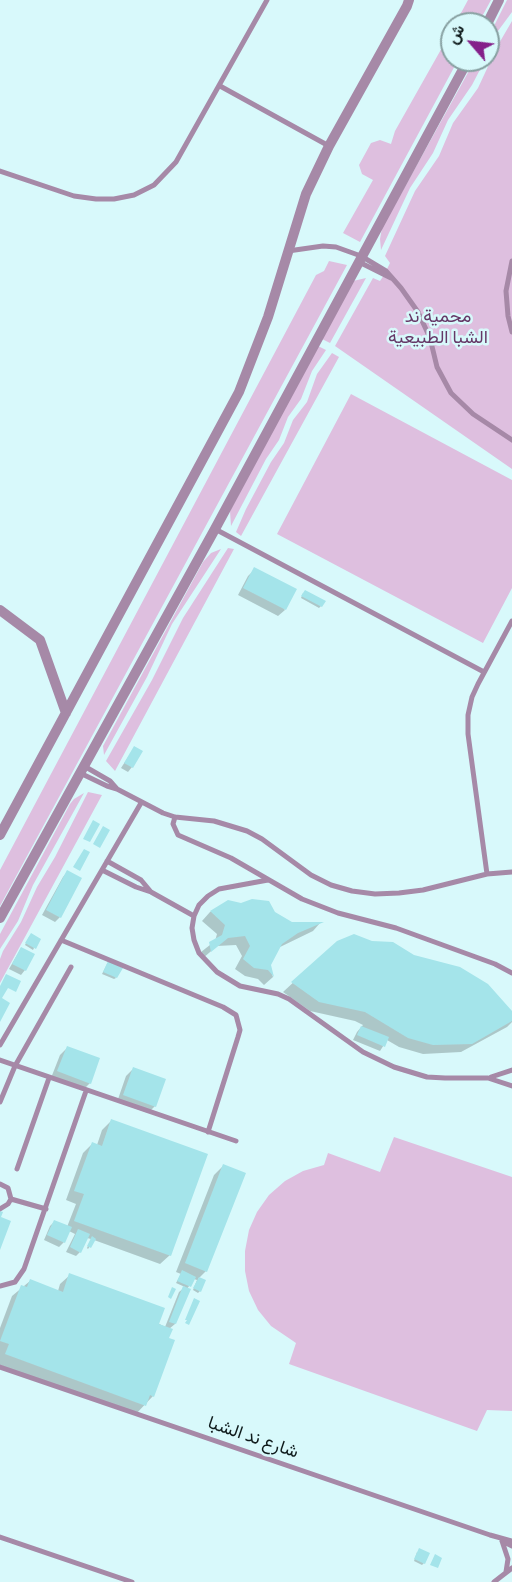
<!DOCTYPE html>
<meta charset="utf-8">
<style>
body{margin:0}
#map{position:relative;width:512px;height:1582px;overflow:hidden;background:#d8f9fb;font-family:Signika,Vazirmatn,sans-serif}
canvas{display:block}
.north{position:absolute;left:440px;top:12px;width:60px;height:60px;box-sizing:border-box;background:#d8f9fb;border:2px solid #87a0a1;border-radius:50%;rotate:298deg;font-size:16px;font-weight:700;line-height:24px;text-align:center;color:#0e1a1b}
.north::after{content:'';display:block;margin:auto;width:21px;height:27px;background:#84208a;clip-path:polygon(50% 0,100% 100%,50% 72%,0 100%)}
</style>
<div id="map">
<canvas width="512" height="1582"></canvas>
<div class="north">ش</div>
</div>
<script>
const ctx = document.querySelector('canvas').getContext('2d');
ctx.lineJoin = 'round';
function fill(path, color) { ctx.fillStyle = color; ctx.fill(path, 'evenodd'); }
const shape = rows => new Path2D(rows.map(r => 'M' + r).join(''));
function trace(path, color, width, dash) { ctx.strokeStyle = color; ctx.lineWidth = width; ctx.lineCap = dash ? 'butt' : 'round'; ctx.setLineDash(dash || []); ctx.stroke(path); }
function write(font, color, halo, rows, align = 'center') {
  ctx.font = font + ' Signika,Vazirmatn,sans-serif'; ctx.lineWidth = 5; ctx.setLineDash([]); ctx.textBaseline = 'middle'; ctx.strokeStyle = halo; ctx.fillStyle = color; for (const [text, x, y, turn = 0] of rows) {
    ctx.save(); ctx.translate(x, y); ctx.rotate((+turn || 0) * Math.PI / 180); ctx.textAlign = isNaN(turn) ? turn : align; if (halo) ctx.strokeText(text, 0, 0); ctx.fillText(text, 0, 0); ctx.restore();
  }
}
fill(shape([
 [468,0,491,0,478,24,455,24],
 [507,0,512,0,512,12,498,31,488,52,488,38],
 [512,21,512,469,335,346,373,278,380,281,384,275,390,263,385,256,415,191,439,156,453,123,478,88,498,45],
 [452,30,452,60,458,60,360,242,343,233,373,180,362,174,359,165,371,143,380,140,391,144,395,131],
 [475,60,485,60,472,85,448,120,433,153,410,188,381,250,380,239,382,228],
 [329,261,347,265,0,906,0,870,316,275,324,271],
 [366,278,330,343,322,339,353,281],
 [318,346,326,350,312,371,301,399,288,417,279,440,266,459,231,526,230,511],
 [332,353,339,357,241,536,236,532,246,509,271,462,284,443,293,420,307,402,317,374],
 [351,394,512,480,512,588,483,643,277,534],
 [228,548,234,549,115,771,106,761,152,680,183,618],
 [221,549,172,624,147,677,104,755,103,746,203,562,211,553],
 [88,792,102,795,0,983,0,959,3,951,21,922,37,887,55,857],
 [84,793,33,885,18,921,0,949,0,934,70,804,74,799],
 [394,1137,512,1177,512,1411,487,1410,477,1431,289,1364,296,1343,271,1326,258,1310,249,1291,245,1271,245,1251,249,1230,257,1212,269,1195,285,1181,303,1171,324,1165,328,1153,380,1172]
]), '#debfdf');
fill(shape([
 [255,569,285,610,278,616,238,595,248,576],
 [303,593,321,606,319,608,301,598],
 [134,748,132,767,128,772,121,768],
 [67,872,80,879,60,917,55,922,42,915,63,877],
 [228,901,274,913,291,924,320,923,313,931,278,948,269,965,273,977,264,985,258,979,245,976,235,969,242,956,236,945,217,946,202,959,201,952,215,941,217,934,202,921,210,912],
 [29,937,34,948,33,950,25,945],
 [337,942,512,1014,512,1022,507,1027,461,1052,423,1054,399,1047,387,1040,380,1051,353,1040,357,1032,363,1025,355,1021,310,1011,283,992],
 [21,948,25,970,21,975,9,969],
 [107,964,116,978,114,979,102,974],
 [67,1048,90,1083,83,1090,51,1078,60,1055],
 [133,1069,155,1106,148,1113,117,1102,126,1076],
 [111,1121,170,1255,160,1264,94,1240,88,1249,87,1248,91,1239,87,1238,80,1252,76,1256,66,1252,75,1234,69,1231,64,1242,59,1247,44,1240,50,1226,55,1221,67,1227,76,1204,66,1200,83,1153,92,1144,97,1145,102,1130],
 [223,1166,206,1271,198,1279,200,1291,198,1293,193,1290,197,1280,194,1279,187,1289,175,1324,169,1329,153,1396,135,1415,0,1365,0,1328,12,1296,30,1281,58,1291,60,1284,70,1275,165,1327,179,1292,185,1287,176,1283,181,1274,176,1272,214,1175],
 [417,1552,424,1563,422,1565,414,1561]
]), '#0003');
fill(shape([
 [254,567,297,589,286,610,243,588],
 [305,590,326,601,322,607,301,596],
 [134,746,143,751,133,768,124,763],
 [93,820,100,824,90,842,83,839],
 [103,826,110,830,100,848,93,844],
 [84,849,90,852,80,871,73,867],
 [67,870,82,878,61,918,46,910],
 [252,899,269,901,275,912,292,922,324,922,298,933,282,944,271,965,274,977,268,970,254,968,243,959,250,946,245,936,228,938,211,952,209,942,222,935,225,925,210,911,228,900,241,903],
 [31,933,41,939,36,949,25,943],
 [354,934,372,941,393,942,414,955,460,967,488,984,512,1011,512,1021,472,1044,433,1045,408,1038,365,1012,319,1002,291,982,337,941],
 [21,947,35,954,26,971,12,964],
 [108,961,123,968,117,978,103,972],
 [6,974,21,981,16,992,8,988,2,998,10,1003,0,1022,0,986],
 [361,1026,389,1037,385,1047,357,1035],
 [67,1046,100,1058,91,1084,57,1071],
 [133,1067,166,1079,156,1107,123,1095],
 [111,1119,208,1154,171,1256,74,1221,84,1194,74,1191,92,1142,102,1146],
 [223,1164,246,1173,207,1272,185,1263],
 [0,1211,3,1212,1,1217,11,1221,0,1250],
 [54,1220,72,1227,65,1243,47,1235],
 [78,1229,90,1234,81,1253,70,1247],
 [92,1236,96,1239,91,1248,87,1246],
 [182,1270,196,1277,191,1287,177,1281],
 [69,1273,165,1308,159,1324,173,1329,169,1338,175,1340,154,1397,150,1395,146,1406,5,1354,9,1344,0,1341,21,1285,27,1287,30,1279,63,1292],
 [199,1277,206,1280,201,1292,193,1288],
 [183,1286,191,1289,176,1324,169,1322],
 [172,1287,176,1289,171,1299,168,1297],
 [194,1298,200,1301,189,1325,185,1323,187,1320,185,1320],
 [419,1548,430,1553,425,1564,414,1559],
 [435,1554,442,1558,438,1568,430,1565]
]), '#a4e4ea');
trace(shape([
 [220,86,329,146],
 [0,171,74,196,96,199,114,199,134,195,154,185,176,162,267,0],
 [288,251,323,246,336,247,361,256,386,271,401,288,418,312,430,338,437,367,451,393,473,414,512,440],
 [512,261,506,291,508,316,512,332],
 [359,262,391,278],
 [215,529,484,672],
 [84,766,110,781,117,789],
 [80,773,107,786,117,789,163,813,175,817,214,821,247,831,262,839,311,875,331,885,352,891,375,894,399,893,423,890,487,874,512,872],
 [175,817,173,824,178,835,231,858,302,899,338,913,396,928,495,964,512,973],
 [107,861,141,880,151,892],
 [102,870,136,887,151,892,194,916],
 [487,874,468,734,468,715,472,697,478,684,512,621],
 [268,880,219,889,208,896,199,905,194,916,192,928,194,940,199,953,217,972,240,986,278,994,289,999,363,1052,394,1067,427,1077,445,1078,488,1078,512,1086],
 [61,940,223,1007,236,1015,240,1030,238,1037,208,1132],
 [0,1045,141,803],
 [0,1060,236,1141],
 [491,1077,512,1070],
 [0,1102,15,1066,71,967],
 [17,1169,49,1078],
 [0,1184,8,1188,11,1199,8,1204,0,1209],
 [11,1199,46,1209],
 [0,1286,15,1282,24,1269,86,1091],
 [0,1367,490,1535,512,1541],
 [0,1537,132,1582],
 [502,1541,508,1559,506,1572],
 [502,1541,512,1546],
 [494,1582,512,1568]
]), '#a689a7', 5);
trace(shape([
 [487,24,499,0],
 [0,610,40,640,66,713],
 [0,835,239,392,268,317,306,194,329,146,407,6,409,0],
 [0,918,215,529,468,60]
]), '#a689a7', 10);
write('18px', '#653867', '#d8f9fb', [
 ["محمية ند",438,317],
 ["الشبا الطبيعية",438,338]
]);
write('18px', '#0e1a1b', '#d8f9fb', [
 ["شارع ند الشبا",253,1438,19]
]);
</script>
